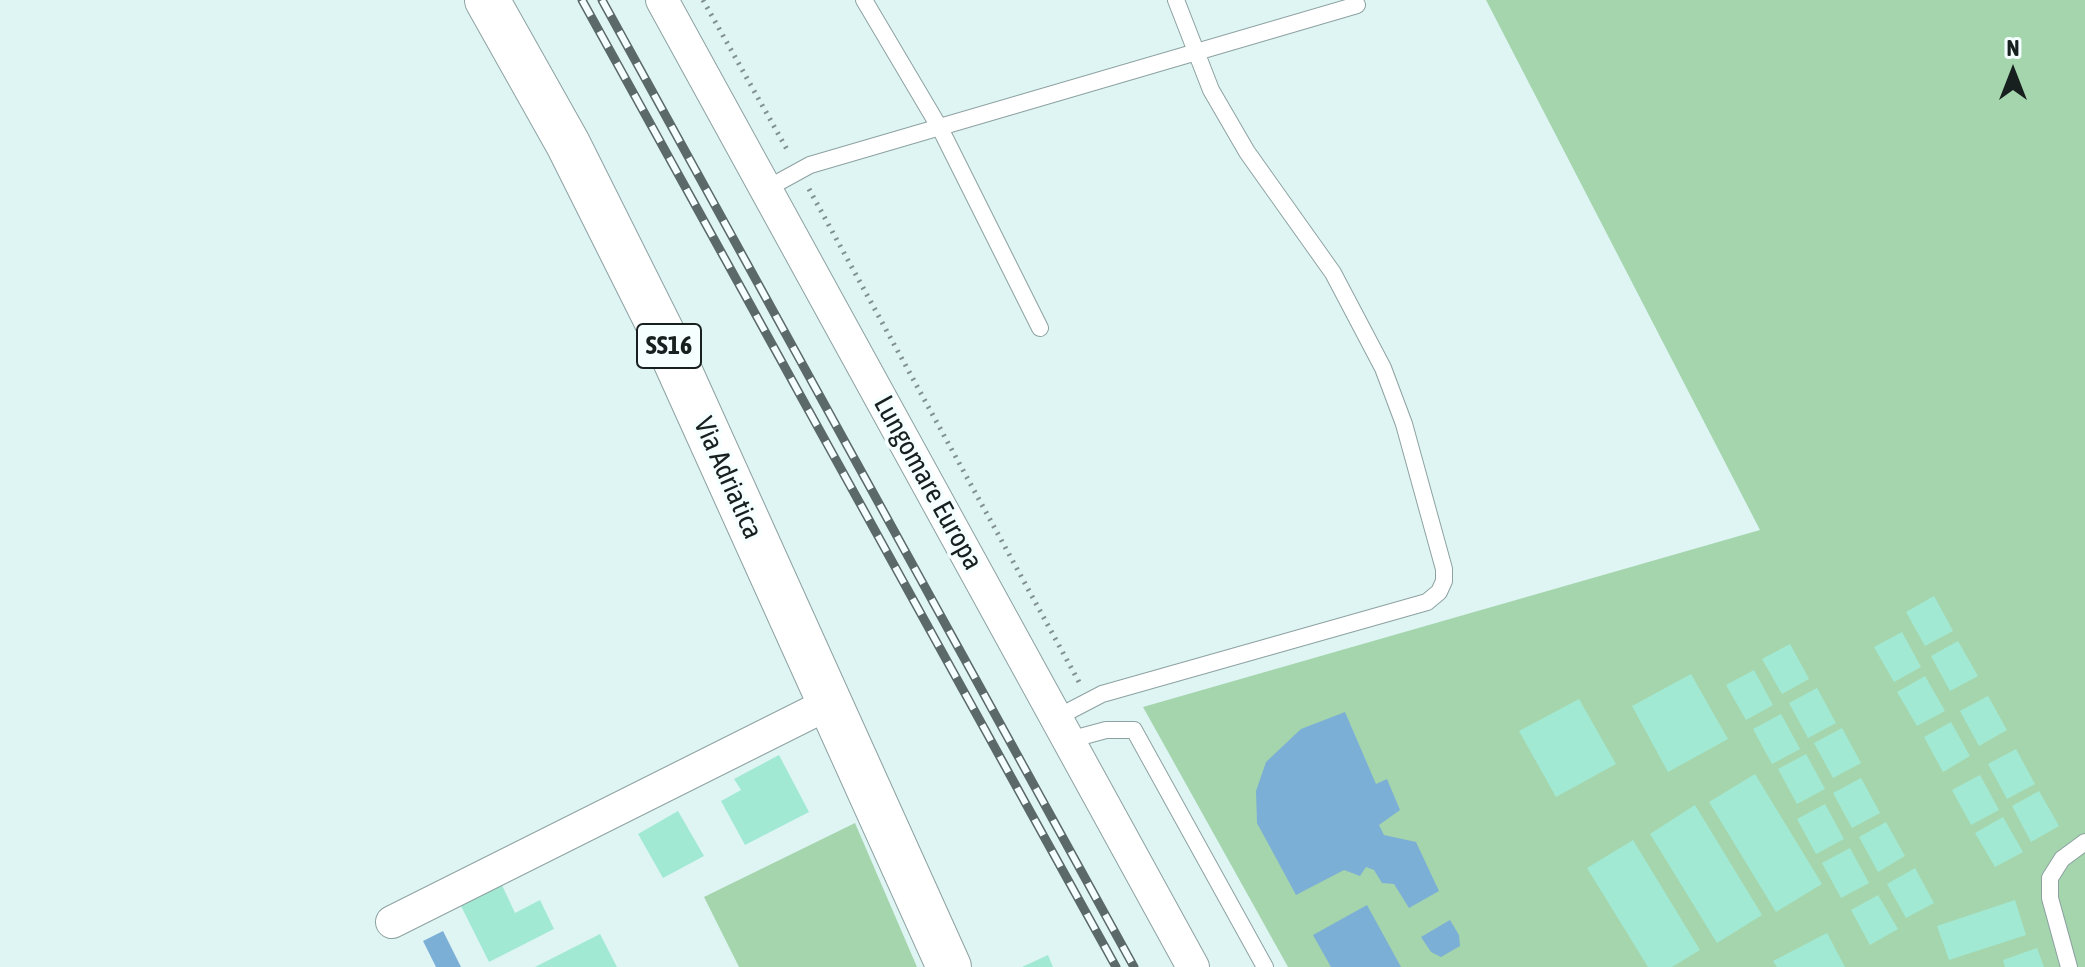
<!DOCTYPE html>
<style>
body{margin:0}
#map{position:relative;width:2085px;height:967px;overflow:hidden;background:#def5f4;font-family:"Asap Condensed",sans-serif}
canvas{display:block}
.north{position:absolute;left:1973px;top:32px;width:80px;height:80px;-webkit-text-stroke:6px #f6ffff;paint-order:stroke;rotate:0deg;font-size:22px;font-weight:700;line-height:32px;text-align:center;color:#171f1f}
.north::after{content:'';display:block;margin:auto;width:28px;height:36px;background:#171f1f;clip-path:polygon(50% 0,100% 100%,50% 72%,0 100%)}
</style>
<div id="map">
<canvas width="2085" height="967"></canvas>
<div class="north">N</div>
</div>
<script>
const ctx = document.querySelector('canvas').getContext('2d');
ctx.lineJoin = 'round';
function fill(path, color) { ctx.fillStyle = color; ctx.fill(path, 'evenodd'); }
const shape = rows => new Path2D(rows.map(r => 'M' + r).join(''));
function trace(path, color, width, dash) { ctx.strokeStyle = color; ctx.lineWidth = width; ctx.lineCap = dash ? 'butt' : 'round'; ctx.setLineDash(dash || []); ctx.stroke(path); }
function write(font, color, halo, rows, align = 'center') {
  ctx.font = font + ' "Asap Condensed",sans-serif'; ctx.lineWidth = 7; ctx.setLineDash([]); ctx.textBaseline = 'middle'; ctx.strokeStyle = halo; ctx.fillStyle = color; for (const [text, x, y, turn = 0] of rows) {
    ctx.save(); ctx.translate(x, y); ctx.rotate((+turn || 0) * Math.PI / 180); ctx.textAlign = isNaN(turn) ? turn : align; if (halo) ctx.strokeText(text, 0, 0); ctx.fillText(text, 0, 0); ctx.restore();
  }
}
fill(shape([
 [1486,0,2085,0,2085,967,1288,967,1143,707,1760,530],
 [855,823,917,967,739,967,704,897]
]), '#a5d5ad');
fill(shape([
 [1345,712,1376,784,1387,779,1400,810,1379,825,1384,835,1416,842,1439,891,1409,908,1394,884,1382,883,1374,870,1366,867,1360,876,1344,870,1296,895,1257,823,1256,791,1266,762,1301,729],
 [1367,905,1401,967,1331,967,1313,935],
 [1450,920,1459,935,1460,946,1441,957,1431,952,1421,937],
 [443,931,461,967,436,967,423,941]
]), '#7cafd5');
fill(shape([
 [1934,596,1953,631,1925,646,1906,612],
 [1902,632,1921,667,1894,682,1874,647],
 [1958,641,1978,676,1950,691,1931,656],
 [1790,644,1809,679,1782,694,1762,659],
 [1754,670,1773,705,1746,720,1726,685],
 [1691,674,1728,739,1668,772,1632,706],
 [1925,676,1945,711,1917,726,1897,692],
 [1817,688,1836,723,1808,738,1789,703],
 [1988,696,2007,730,1979,746,1960,711],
 [1579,699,1616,764,1556,797,1519,731],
 [1781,714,1800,749,1772,764,1753,729],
 [1951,722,1970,756,1943,772,1924,737],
 [1842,728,1861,763,1833,778,1814,743],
 [2016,749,2035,784,2007,799,1988,764],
 [1806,754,1825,789,1797,804,1778,769],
 [779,755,809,812,745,845,721,801,741,790,734,779],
 [1755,774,1822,884,1776,912,1709,802],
 [1980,775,1999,810,1971,825,1952,790],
 [1861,778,1880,813,1852,828,1833,793],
 [2039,791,2059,826,2031,842,2012,806],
 [1825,804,1844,839,1816,854,1797,819],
 [1695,805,1762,915,1717,943,1650,834],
 [678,811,704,856,663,878,638,834],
 [2003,817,2023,852,1995,867,1975,833],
 [1886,822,1905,856,1878,872,1859,837],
 [1633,840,1700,950,1672,967,1648,967,1587,868],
 [1850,848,1869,883,1841,898,1822,863],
 [1915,868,1934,903,1906,918,1887,884],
 [501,883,515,913,540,900,554,929,489,962,460,904],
 [1878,895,1898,929,1870,945,1851,910],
 [2015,900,2026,935,1949,960,1937,926],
 [1827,933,1845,967,1777,967,1773,961],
 [600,934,617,967,535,967],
 [2037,948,2044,967,2005,967,2003,960],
 [1048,955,1053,967,1022,967]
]), '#a2e9d3');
const lane = shape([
 [864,0,941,130,1040,328],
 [768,188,810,165,1357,5],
 [1056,718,1102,694,1427,602,1439,592,1444,581,1444,569,1404,424,1383,368,1333,273,1247,152,1211,90,1176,0],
 [1069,740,1106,730,1134,730,1265,967],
 [2069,967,2050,898,2050,878,2062,859,2085,842]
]);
const street = shape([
 [662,0,1193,967],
 [392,922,830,703]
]);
const primary = shape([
 [487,0,568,144,664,336,949,967]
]);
trace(lane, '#8da1a1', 18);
trace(street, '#8da1a1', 34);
trace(primary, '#8da1a1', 46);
trace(shape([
 [703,0,789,153],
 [809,189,1079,682]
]), '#819190', 5, [2, 6]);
trace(lane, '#fff', 16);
trace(street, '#fff', 32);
trace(primary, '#fff', 44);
const rail = shape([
 [582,0,1116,967],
 [602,0,1134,967]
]);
trace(rail, '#5c6969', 9);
trace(rail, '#f6ffff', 6, [18]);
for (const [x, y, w] of [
 [669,346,64]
]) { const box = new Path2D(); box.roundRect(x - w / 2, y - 22, w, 44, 6); ctx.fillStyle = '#f6ffff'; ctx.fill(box); trace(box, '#171f1f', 2); }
write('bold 26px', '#171f1f', null, [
 ["SS16",669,346]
]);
write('28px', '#171f1f', '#f6ffff', [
 ["Via Adriatica",728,478,66],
 ["Lungomare Europa",928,483,61]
]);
</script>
